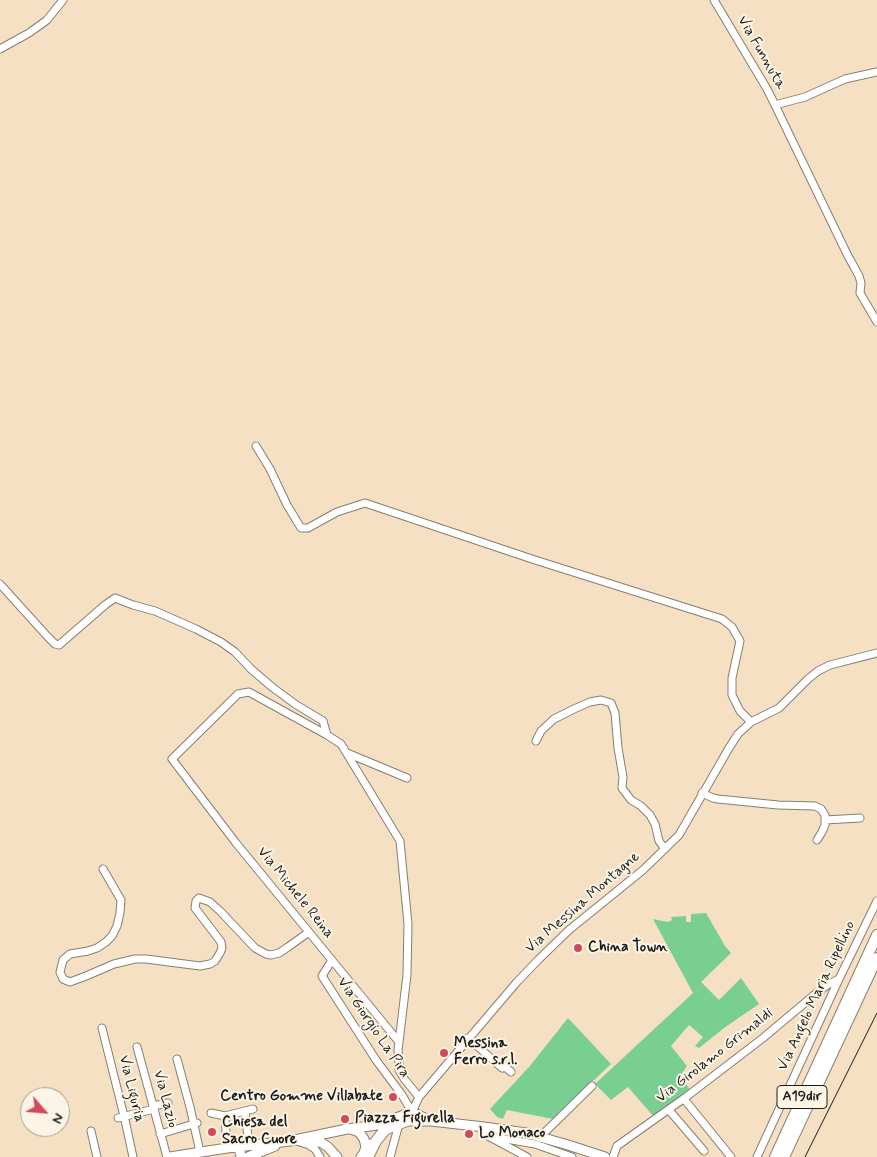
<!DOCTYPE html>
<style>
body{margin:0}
#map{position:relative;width:877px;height:1157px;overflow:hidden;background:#f5e0c4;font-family:Mynerve,sans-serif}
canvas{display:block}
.north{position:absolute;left:20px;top:1087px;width:50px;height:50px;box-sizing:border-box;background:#fcf5e5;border:1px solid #a29e95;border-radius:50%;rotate:117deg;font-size:14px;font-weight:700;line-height:20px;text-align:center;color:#1c1c1c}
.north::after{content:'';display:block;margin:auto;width:18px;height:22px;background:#d1495b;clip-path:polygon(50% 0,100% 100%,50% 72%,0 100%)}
</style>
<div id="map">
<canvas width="877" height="1157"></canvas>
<div class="north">N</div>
</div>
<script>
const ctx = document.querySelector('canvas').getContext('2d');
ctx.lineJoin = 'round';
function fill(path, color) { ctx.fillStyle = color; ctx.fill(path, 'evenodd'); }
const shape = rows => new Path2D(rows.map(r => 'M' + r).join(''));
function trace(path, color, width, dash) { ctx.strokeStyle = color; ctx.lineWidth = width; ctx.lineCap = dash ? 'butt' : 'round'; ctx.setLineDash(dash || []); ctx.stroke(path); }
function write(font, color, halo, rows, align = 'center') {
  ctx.font = font + ' Mynerve,sans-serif'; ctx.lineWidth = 4; ctx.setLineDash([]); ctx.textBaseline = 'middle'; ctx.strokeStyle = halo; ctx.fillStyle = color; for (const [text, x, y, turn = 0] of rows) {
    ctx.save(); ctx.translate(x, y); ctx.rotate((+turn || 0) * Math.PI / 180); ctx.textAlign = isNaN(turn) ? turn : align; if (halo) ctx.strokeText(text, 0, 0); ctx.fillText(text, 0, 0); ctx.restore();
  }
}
fill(shape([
 [706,913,725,946,731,953,701,982,719,1000,741,978,759,1004,724,1028,699,1048,695,1046,703,1037,689,1025,671,1046,687,1066,680,1076,691,1091,654,1117,628,1087,611,1100,595,1084,693,993,653,919,668,922,672,920,671,917,686,916,686,922,691,922,691,914],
 [568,1018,611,1064,553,1119,507,1110,503,1119,497,1117,490,1109,529,1067]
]), '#79ce92');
const minor = shape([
 [714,0,767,89,775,105,805,97,845,79,877,72],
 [0,49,29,33,47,20,63,0],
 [775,105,847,254,859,276,861,283,860,293,877,322],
 [256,446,270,469,287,505,301,528,308,528,337,512,365,503,535,560,722,619,732,627,740,641,732,678,732,695,740,711,751,722],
 [0,584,47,636,55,644,59,645,105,605,115,598,133,605,155,611,196,629,221,642,235,652,251,669,272,687,295,704,323,721,327,735],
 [536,741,541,731,554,719,574,709,590,702,601,700,611,703,615,713,618,748,623,777,622,788,631,800,641,806,650,815,655,824,659,841,665,849],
 [347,753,407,778],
 [702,793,713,798,718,799,778,805,815,806,821,809,825,815,825,825,822,832,817,840],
 [825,820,860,818],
 [103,869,121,900,120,913,117,926,112,936,106,942,97,948,88,951,70,954,63,960,60,972,63,979,70,982,86,976,114,964,135,959,146,959,200,966,210,964,215,961,220,953,222,948,221,942,195,908,196,901,199,898,210,902,220,911,255,948,266,954,271,955,279,953,288,947,309,932],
 [332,960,322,976,376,1060,402,1095,412,1112],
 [102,1028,125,1120,133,1157],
 [468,1038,502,1068,504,1066,511,1072],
 [399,1042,236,843,172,759,238,694,249,692,327,735,341,744,400,841,408,924,407,975,399,1042,398,1050,399,1062,399,1070,405,1080,419,1097],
 [137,1047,167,1157],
 [177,1059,190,1107,200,1152],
 [684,1099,731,1157],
 [153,1106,168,1103],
 [669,1110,704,1151],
 [245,1111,249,1146],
 [412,1112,419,1097,517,982,538,960,569,930,643,870,679,835,729,748,738,734,751,722,779,708,808,679,818,671,830,665,877,653],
 [211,1113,225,1116,253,1109],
 [225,1116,227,1148],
 [118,1118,154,1109],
 [484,1127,484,1133,488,1136,527,1157],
 [91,1131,97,1157],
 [160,1134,197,1123],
 [488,1136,535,1144,572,1157],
 [540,1137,592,1086],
 [297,1141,309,1145,315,1149,320,1157],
 [390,1157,399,1124],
 [613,1157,617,1146,686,1097,763,1038,819,991,829,984,839,979],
 [757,1157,839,979,877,901]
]);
const major = shape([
 [351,1129,359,1132,364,1139,366,1147,364,1153],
 [380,1135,385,1130,408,1121,431,1121,484,1127,526,1133,568,1145,605,1157],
 [308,1139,322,1143,328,1147,337,1157],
 [239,1147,241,1157],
 [170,1157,227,1148,290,1141,347,1129,378,1125,412,1112,431,1121],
 [248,1157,275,1146],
 [361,1157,371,1144]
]);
const highway = shape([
 [368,1157,376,1141,385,1130],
 [775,1157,877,935],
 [784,1157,877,958]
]);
trace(minor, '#887e70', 9);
trace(major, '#887e70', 11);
trace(highway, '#887e70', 12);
trace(minor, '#fff', 7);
trace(major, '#fff', 9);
trace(highway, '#fff', 10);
trace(shape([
 [805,1157,877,1013]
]), '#1c1c1c', 1);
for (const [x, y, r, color] of [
 [578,948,5,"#d1495b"],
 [444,1053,5,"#d1495b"],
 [393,1097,5,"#d1495b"],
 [345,1119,5,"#d1495b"],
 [212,1132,5,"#d1495b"],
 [469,1134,5,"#d1495b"]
]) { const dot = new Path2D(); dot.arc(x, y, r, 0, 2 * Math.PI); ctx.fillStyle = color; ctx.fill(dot); trace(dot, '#fcf5e5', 2); }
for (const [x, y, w] of [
 [802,1097,50]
]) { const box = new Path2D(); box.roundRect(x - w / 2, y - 11.5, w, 23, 4); ctx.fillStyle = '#fcf5e5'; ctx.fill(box); trace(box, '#1c1c1c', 1); }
write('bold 14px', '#1c1c1c', null, [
 ["A19dir",802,1097]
]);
write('15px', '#1c1c1c', '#fcf5e5', [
 ["Via Funnuta",761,53,60],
 ["Via Michele Reina",295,893,51],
 ["Via Messina Montagne",583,903,-41],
 ["Via Angelo Maria Ripellino",817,996,-65],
 ["Via Giorgio La Pira",373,1028,56],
 ["Via Girolamo Grimaldi",715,1056,-38],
 ["Via Liguria",131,1089,76],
 ["Via Lazio",165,1099,75]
]);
write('bold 15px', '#1c1c1c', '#fcf5e5', [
 ["China Town",588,948],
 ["Messina",454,1044],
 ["Ferro s.r.l.",454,1061],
 ["Centro Gomme Villabate",383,1097,"right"],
 ["Piazza Figurella",355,1119],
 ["Chiesa del",222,1123],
 ["Sacro Cuore",222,1140],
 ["Lo Monaco",479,1134]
], 'left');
</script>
